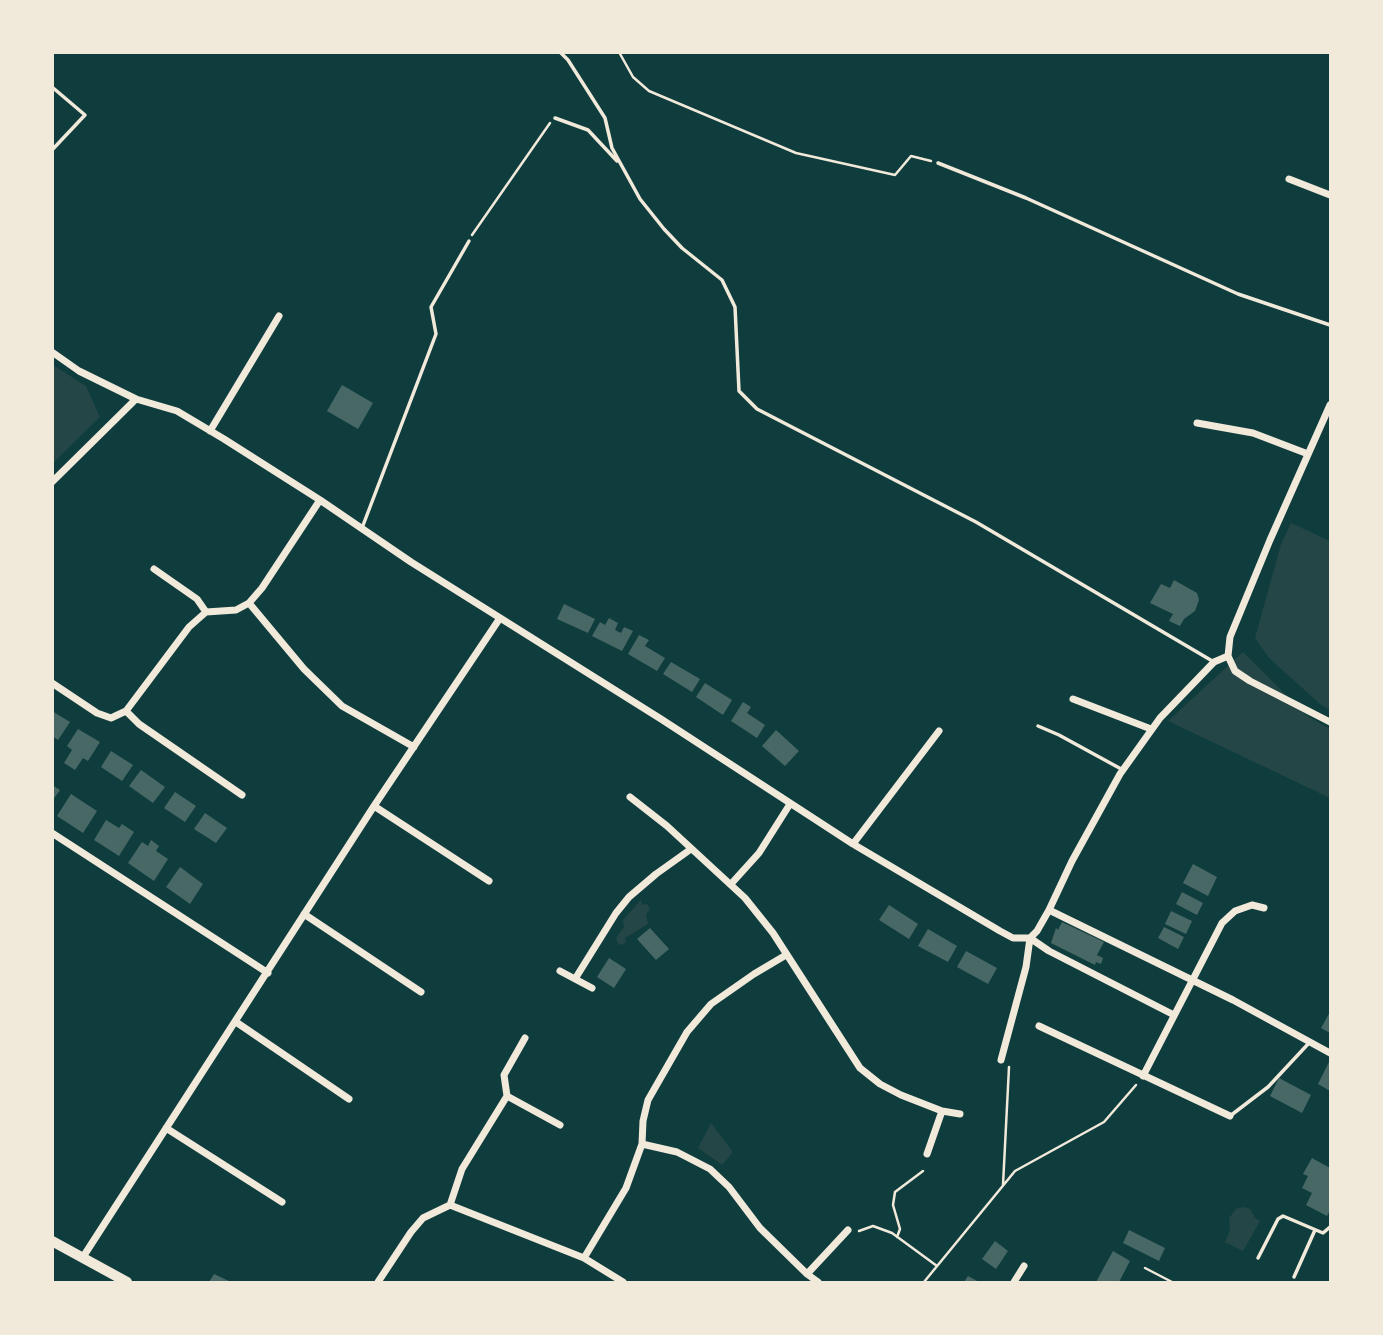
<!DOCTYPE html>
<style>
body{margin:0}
#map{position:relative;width:1383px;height:1335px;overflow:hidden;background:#0f3d3e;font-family:Inter,sans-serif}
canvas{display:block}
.frame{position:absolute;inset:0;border:54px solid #f1e9da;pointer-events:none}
</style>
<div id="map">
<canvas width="1383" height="1335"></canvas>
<div class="frame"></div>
</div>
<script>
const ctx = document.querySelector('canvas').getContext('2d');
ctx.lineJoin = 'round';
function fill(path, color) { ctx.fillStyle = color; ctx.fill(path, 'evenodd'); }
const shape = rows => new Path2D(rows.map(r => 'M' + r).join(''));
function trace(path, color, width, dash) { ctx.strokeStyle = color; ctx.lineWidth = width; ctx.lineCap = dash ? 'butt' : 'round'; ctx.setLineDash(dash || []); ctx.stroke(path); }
fill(shape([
 [53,365,86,386,100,417,53,463],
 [1291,523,1330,541,1330,710,1320,704,1269,658,1255,638,1281,544],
 [1243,652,1306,715,1330,729,1330,798,1168,721],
 [641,900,642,905,647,904,650,909,646,915,648,924,625,938,626,942,622,945,618,944,616,938,624,927,623,920],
 [711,1123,733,1152,722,1165,698,1148],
 [1243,1207,1250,1209,1255,1218,1260,1221,1243,1251,1225,1242,1230,1230,1229,1218,1236,1209]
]), '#244646');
fill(shape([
 [342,385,373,403,358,429,327,411],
 [1174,580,1197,593,1199,600,1195,611,1184,619,1180,626,1169,621,1173,614,1150,603,1161,584,1170,588],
 [564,604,595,619,588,633,557,619],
 [609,618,618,623,615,630,621,633,624,627,633,631,622,651,592,636,600,622,605,625],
 [639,635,649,640,645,646,665,658,657,671,628,654],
 [671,662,700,679,692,692,663,674],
 [705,683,732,700,723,715,696,697],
 [743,702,751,707,747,713,765,725,757,738,731,721],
 [52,711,70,722,58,740,52,736],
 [78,729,100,742,88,761,83,758,75,770,64,763,72,750,67,746],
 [776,730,799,751,785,766,762,746],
 [111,751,133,765,122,781,101,767],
 [141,770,165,787,153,803,129,786],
 [52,785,60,790,52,801],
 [175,792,196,806,185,822,164,808],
 [71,794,97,811,83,833,57,816],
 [205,813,227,828,216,843,194,829],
 [106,820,119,828,122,824,134,832,119,856,94,840],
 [151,840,159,846,156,851,168,859,154,881,128,863,142,842,148,846],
 [1193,864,1217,877,1208,896,1183,883],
 [180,867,203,884,190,904,166,887],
 [1182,892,1203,903,1197,915,1176,904],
 [889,905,918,924,909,939,879,920],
 [1171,911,1192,921,1186,934,1165,924],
 [1062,922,1104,942,1097,955,1103,958,1101,964,1096,962,1095,965,1051,943,1056,928,1058,930],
 [1164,927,1184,937,1178,949,1158,938],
 [650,928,669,949,656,960,637,939],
 [928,929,957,946,948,962,918,946],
 [966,951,997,968,988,984,957,967],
 [609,958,626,969,614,988,597,977],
 [1330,1012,1330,1033,1321,1028],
 [1330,1060,1330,1091,1318,1084],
 [1279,1078,1311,1095,1302,1113,1270,1096],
 [1312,1158,1330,1168,1330,1210,1327,1216,1306,1205,1312,1193,1302,1188,1308,1176,1303,1174],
 [1129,1230,1165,1248,1159,1261,1123,1243],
 [995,1241,1008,1251,996,1269,982,1259],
 [1113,1251,1130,1261,1119,1282,1096,1282],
 [214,1274,231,1282,209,1282],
 [968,1276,979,1282,964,1282]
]), '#486865');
trace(shape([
 [619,52,633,77,649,91,796,153,895,175,911,156,931,161],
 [472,235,550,123],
 [1003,1185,1009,1067],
 [859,1231,873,1226,892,1233,937,1266],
 [897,1237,900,1229,893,1205,895,1192,923,1171],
 [1145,1268,1172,1282],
 [924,1282,1015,1171,1104,1122,1136,1085]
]), '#f1e9da', 2.5);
trace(shape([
 [560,52,568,60,605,118,612,148,640,199,664,229,682,248,722,280,735,307,739,391,757,409,976,522,1214,662],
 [52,87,85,115,52,150],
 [555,118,588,130,617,161],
 [938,163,1026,198,1238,294,1330,325],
 [362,528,436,334,431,307,469,241],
 [1038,726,1059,735,1123,770],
 [1230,1116,1268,1087,1309,1043],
 [1258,1258,1278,1219,1283,1216,1323,1233,1330,1227],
 [1294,1277,1315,1230]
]), '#f1e9da', 3.5);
trace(shape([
 [1289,179,1330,195],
 [52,352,79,371,136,399,177,411,224,439,320,500,411,562,661,719,853,844,1000,931,1013,938,1030,938],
 [1330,405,1270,540,1230,637,1228,656,1235,671,1250,681,1330,722],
 [1197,423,1253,433,1308,454],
 [210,431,279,316],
 [52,482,136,399],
 [154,569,197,599,206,612],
 [249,603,304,669,342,706,414,747],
 [52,683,97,713,111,718,126,711,189,627,206,612,236,610,249,603,262,588,320,500],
 [1073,699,1151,729],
 [126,711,139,724,242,795],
 [630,797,667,826,745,898,773,933,860,1068,880,1084,901,1095,942,1111,927,1154],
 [374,806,489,881],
 [52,833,268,973],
 [853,844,939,731],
 [731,884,759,853,790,804],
 [1049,910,1233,1000,1330,1053],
 [304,914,421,992],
 [1030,938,1037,931,1049,910,1072,861,1120,774,1160,718,1214,662,1228,656],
 [1030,938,1049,951,1174,1015],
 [560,971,592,988],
 [575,979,616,913,629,897,656,874,691,849],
 [236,1022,349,1099],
 [1039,1026,1230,1116],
 [1001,1060,1026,967,1030,938],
 [1143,1076,1222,923,1235,911,1252,905,1264,908],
 [507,1096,560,1125],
 [942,1111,960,1114],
 [166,1128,282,1202],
 [642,1144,677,1152,710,1169,729,1187,760,1228,807,1274,848,1230],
 [450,1205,462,1169,507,1096,504,1075,525,1038],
 [83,1257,374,806,500,618],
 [584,1258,626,1188,642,1144,643,1121,648,1100,687,1032,711,1004,754,974,786,955],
 [807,1274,818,1282],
 [378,1282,411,1232,423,1218,450,1205,584,1258,623,1282],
 [1014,1282,1024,1266]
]), '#f1e9da', 7);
trace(shape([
 [52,1241,127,1282]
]), '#f1e9da', 10);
</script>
